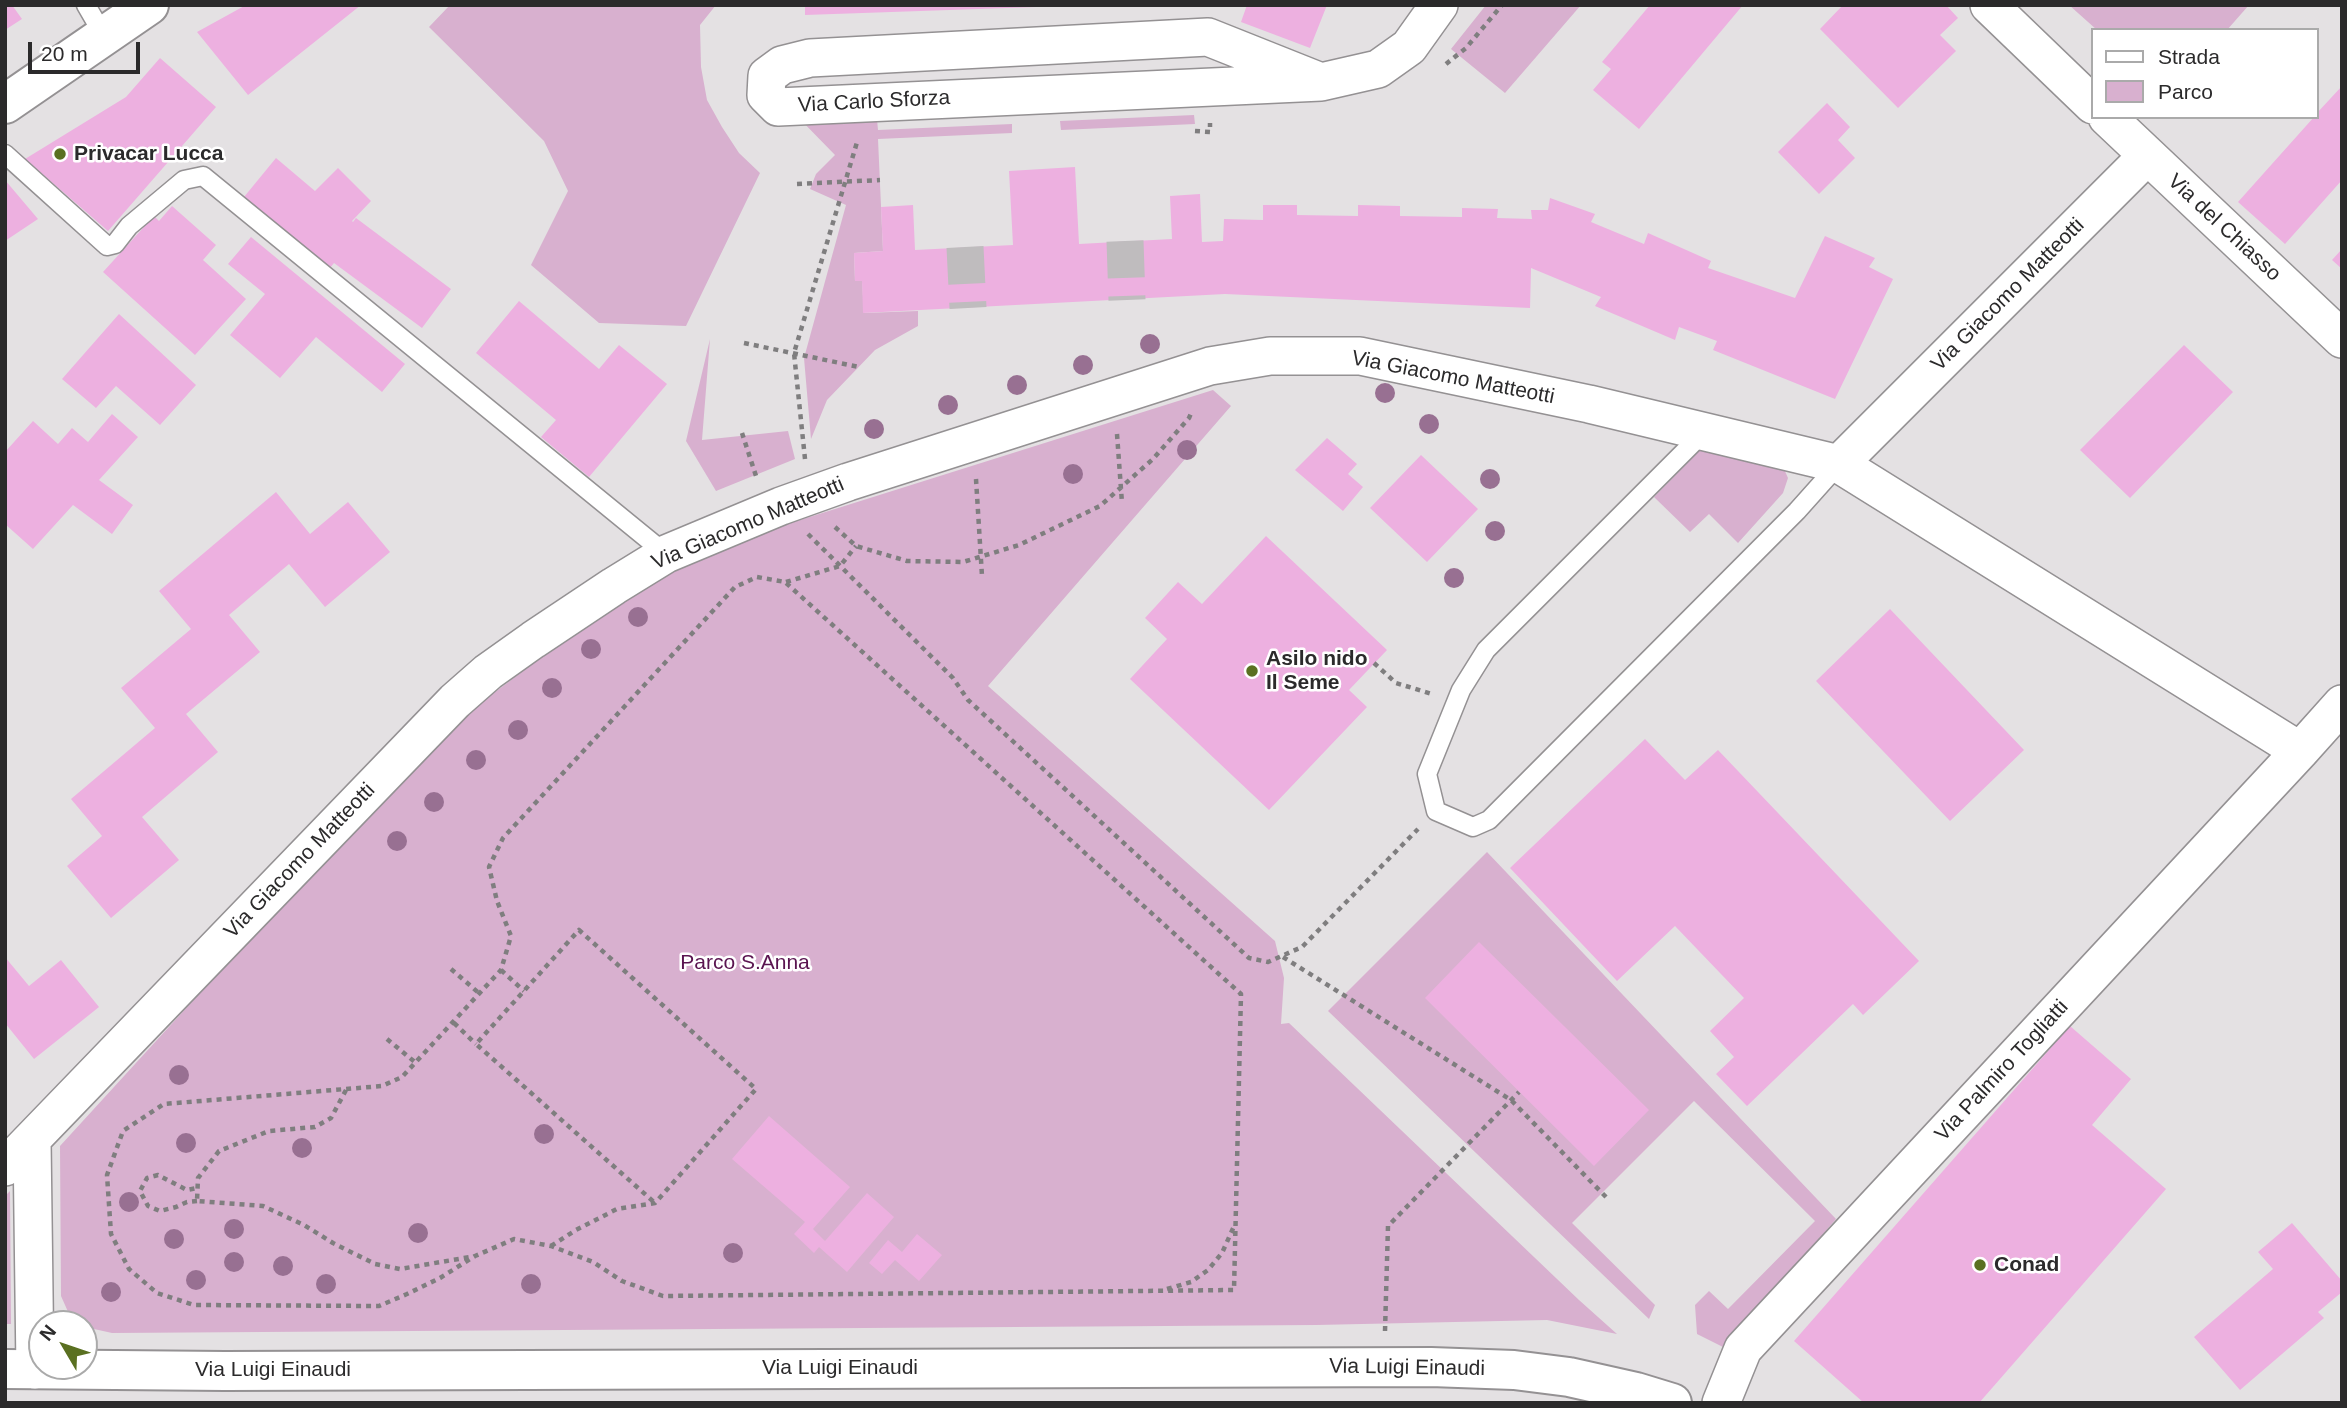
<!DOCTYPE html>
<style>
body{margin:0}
#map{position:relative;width:2347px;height:1408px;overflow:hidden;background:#e4e1e3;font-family:Helvetica,sans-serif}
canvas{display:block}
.frame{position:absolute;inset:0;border:7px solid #2b2a2b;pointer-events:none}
.legend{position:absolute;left:2091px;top:28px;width:228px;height:91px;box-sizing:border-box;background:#fff;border:2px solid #aaa;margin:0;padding:9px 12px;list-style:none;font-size:21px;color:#2b2a2b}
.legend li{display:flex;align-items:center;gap:14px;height:35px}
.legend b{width:35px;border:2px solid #aaa}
.north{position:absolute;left:28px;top:1310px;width:70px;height:70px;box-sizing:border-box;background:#fff;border:2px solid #aaa;border-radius:50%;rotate:309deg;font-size:19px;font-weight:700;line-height:28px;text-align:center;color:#2b2a2b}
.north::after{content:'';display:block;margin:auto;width:24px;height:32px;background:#5a7021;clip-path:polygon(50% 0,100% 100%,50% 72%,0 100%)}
.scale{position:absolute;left:28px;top:42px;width:112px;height:32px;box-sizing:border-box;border:4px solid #2b2a2b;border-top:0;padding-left:9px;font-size:21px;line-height:24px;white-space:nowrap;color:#2b2a2b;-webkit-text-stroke:5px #fff;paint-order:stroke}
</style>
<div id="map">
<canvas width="2347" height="1408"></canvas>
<div class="frame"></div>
<ul class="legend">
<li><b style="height:9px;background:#fff"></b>Strada</li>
<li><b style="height:19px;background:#d8b0cf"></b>Parco</li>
</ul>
<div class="north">N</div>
<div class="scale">20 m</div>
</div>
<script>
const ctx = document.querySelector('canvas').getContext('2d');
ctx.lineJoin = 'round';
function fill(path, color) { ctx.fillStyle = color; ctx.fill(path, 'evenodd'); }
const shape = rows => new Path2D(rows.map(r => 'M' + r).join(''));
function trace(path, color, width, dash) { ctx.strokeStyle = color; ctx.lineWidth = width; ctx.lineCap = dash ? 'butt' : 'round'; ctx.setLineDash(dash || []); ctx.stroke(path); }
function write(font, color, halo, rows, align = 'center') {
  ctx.font = font + ' Helvetica,sans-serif'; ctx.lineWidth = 5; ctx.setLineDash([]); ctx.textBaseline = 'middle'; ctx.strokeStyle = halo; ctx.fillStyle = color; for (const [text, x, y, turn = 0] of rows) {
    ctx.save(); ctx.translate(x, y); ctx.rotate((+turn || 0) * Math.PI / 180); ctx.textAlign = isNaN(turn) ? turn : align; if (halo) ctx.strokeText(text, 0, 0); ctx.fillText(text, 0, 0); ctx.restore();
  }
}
fill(shape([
 [450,5,716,5,700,25,701,67,707,100,722,127,739,153,760,173,686,326,599,323,531,265,568,191,544,141,429,27],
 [1486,5,1581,5,1505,93,1451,49],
 [2069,5,2249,5,2227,30,2097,30],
 [771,105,782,112,876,108,878,130,1012,124,1012,133,878,139,883,251,854,253,855,281,862,281,864,313,918,311,918,326,875,350,827,400,811,439,804,358,846,205,810,189,816,174,835,155,794,113,777,126,769,113,769,108],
 [1194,115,1195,124,1061,130,1060,121],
 [710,339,702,440,788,431,795,459,716,491,686,441],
 [1213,390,1231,406,988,686,1275,941,1284,978,1281,1024,1289,1023,1579,1300,1617,1334,1547,1320,1316,1325,112,1333,85,1327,69,1314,61,1296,60,1146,264,923,474,708,634,587,781,526],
 [1706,444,1784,469,1788,478,1783,493,1738,543,1709,514,1690,532,1654,497],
 [1487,852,1836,1219,1725,1348,1697,1334,1695,1305,1709,1291,1728,1309,1815,1221,1694,1101,1572,1223,1655,1305,1649,1319,1328,1011],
 [10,1191,11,1324,5,1324,5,1196]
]), '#d8b0cf');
fill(shape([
 [5,5,12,5,22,19,5,30],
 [246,5,361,5,248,95,197,32],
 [805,5,1036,5,1036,7,805,15],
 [1247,5,1327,5,1310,48,1241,22],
 [1650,5,1743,5,1639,129,1593,90,1611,69,1602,62],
 [1843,5,1946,5,1958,18,1940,35,1956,51,1898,108,1820,29],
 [160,58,216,107,108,231,25,159,126,97],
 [2342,86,2342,180,2285,244,2238,202,2314,117,2317,117,2317,113],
 [1827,103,1850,127,1838,140,1855,158,1819,194,1778,152],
 [276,158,315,191,338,168,371,201,352,221,353,222,356,218,451,289,422,328,334,263,330,268,244,197],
 [1075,167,1079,244,1172,239,1170,196,1200,194,1202,242,1223,241,1224,219,1263,220,1263,205,1297,205,1297,215,1358,216,1358,205,1400,206,1400,216,1462,217,1462,208,1498,209,1497,218,1532,219,1531,210,1548,210,1550,198,1595,214,1591,222,1644,244,1648,233,1711,261,1708,268,1795,298,1825,236,1875,258,1869,267,1893,279,1835,399,1713,350,1717,341,1679,327,1675,340,1595,306,1601,297,1531,268,1530,308,1225,294,863,313,862,281,855,281,854,253,883,251,881,207,913,205,915,250,1013,245,1009,171],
 [5,180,38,219,5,241],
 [172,206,216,245,203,260,246,299,195,355,103,272,154,216,159,221],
 [251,237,405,364,382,392,316,337,280,378,230,335,265,294,228,264],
 [2342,249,2342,269,2332,260],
 [519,301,599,369,619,345,667,384,589,477,541,437,556,420,476,353],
 [119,314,196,385,160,425,116,386,96,408,62,379],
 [2184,345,2233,392,2130,498,2080,450],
 [112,414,138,437,99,480,133,505,112,534,73,505,33,549,5,524,5,452,33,421,58,444,72,428,88,442],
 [1327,438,1357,464,1348,474,1363,487,1343,511,1295,470],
 [1421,455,1478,509,1427,562,1370,508],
 [276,492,310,534,348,502,390,552,325,607,289,564,229,615,260,652,186,714,218,752,142,817,179,860,111,918,67,866,102,836,71,799,155,728,121,688,191,629,159,591],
 [1266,536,1387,650,1349,690,1367,707,1269,810,1130,679,1167,639,1145,618,1178,582,1202,604],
 [1890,609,2024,750,1950,821,1816,681],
 [1645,739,1685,780,1718,750,1919,961,1863,1015,1853,1004,1747,1106,1716,1074,1734,1057,1710,1031,1744,998,1675,926,1617,981,1510,868],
 [1479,942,1649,1110,1594,1166,1425,998],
 [5,957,29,986,61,960,99,1007,34,1059,5,1023],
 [2070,1026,2131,1079,2092,1125,2166,1189,1979,1403,1864,1403,1794,1341],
 [769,1116,850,1187,813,1229,825,1241,867,1193,894,1217,847,1272,819,1247,814,1253,794,1234,805,1222,732,1159],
 [2292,1223,2342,1281,2342,1292,2318,1312,2324,1318,2240,1390,2194,1337,2273,1269,2258,1252],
 [917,1234,942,1255,919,1281,895,1260,882,1274,869,1263,888,1240,902,1252]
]), '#edb0e0');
trace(shape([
 [1125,241,1127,300],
 [965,247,968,308]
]), '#bfbcbe', 37, [37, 18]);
const lane = shape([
 [86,5,104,36],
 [5,154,107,246,115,244,129,226,184,180,203,176,666,554],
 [1703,433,1486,650,1461,690,1427,774,1436,811,1473,827,1489,820,1797,511,1839,464]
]);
const street = shape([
 [1989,5,2093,105],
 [1321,82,1208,37,810,58,782,65,767,76,766,95,778,107,1321,82,1378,69,1409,47,1439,5],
 [2107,117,2342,339],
 [1839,464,2300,751],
 [32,1140,35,1370],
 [5,1167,455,701,488,672,533,640,614,586,666,554,781,506,848,482,1210,366,1270,356,1360,356,1589,404,1839,464,2147,156],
 [1721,1403,1743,1349,2300,751,2342,704]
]);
const primary = shape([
 [5,104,149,5],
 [5,1369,225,1371,1431,1367,1514,1370,1569,1377,1636,1392,1672,1403]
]);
trace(lane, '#949193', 21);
trace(street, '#949193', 40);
trace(primary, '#949193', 42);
trace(shape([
 [1446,64,1466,48,1502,5],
 [1195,131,1210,132,1210,123],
 [797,184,880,180],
 [744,343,859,367],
 [742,433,756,476],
 [1117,434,1122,503],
 [805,459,794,353,858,139],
 [976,479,982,576],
 [835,527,856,546,907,561,963,562,1019,545,1100,506,1153,459,1189,418,1192,411],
 [808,534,953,678,968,700,1249,958,1268,962,1302,947,1418,829],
 [757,577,785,582,1241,994,1234,1290,663,1296,622,1281,593,1262,551,1246,514,1239,475,1256,440,1278,407,1294,379,1306,194,1305,157,1293,129,1269,111,1234,107,1175,123,1131,164,1104,382,1086,402,1077,501,970,511,936,497,901,489,867,503,838,735,587,757,577],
 [786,582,840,566,856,546],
 [1374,663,1396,683,1432,694],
 [1283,957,1511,1100,1606,1197],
 [451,969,480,994],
 [501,970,524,991],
 [454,1023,476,1044],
 [387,1039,416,1063],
 [346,1090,331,1118,315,1127,269,1131,219,1151,198,1178,197,1201,263,1206,304,1225,333,1243,375,1264,400,1269,470,1257],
 [197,1201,187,1202,176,1207,160,1211,148,1206,140,1191,147,1178,158,1175,187,1190,197,1188],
 [551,1246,576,1230,617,1209,655,1203,756,1089,579,930,476,1044,655,1203],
 [1167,1289,1191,1282,1208,1270,1222,1253,1235,1224],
 [1385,1331,1388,1226,1519,1092]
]), '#7f7e7f', 4.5, [5, 5]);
trace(lane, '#fff', 18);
trace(street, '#fff', 37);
trace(primary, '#fff', 38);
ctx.fillStyle = '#987092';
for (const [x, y] of [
 [1150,344],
 [1083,365],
 [1017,385],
 [1385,393],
 [948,405],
 [1429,424],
 [874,429],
 [1187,450],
 [1073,474],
 [1490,479],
 [1495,531],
 [1454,578],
 [638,617],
 [591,649],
 [552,688],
 [518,730],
 [476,760],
 [434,802],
 [397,841],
 [179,1075],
 [544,1134],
 [186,1143],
 [302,1148],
 [129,1202],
 [234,1229],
 [418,1233],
 [174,1239],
 [733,1253],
 [234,1262],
 [283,1266],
 [196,1280],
 [326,1284],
 [531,1284],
 [111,1292]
]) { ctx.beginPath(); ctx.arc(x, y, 10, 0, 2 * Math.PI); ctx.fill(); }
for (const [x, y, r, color] of [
 [60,154,7,"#5a7021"],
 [1252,671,7,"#5a7021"],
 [1980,1265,7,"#5a7021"]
]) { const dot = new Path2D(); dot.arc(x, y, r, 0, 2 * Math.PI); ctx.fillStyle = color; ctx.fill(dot); trace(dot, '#fff', 2.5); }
write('21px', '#2b2a2b', '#fff', [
 ["Via Carlo Sforza",874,102,-3],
 ["Via del Chiasso",2224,228,43],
 ["Via Giacomo Matteotti",2008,295,-45],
 ["Via Giacomo Matteotti",1453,378,11],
 ["Via Giacomo Matteotti",748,524,-23],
 ["Via Giacomo Matteotti",300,861,-46],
 ["Via Palmiro Togliatti",2002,1071,-47],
 ["Via Luigi Einaudi",840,1368],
 ["Via Luigi Einaudi",1407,1368,1],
 ["Via Luigi Einaudi",273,1370]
]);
write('bold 21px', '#2b2a2b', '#fff', [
 ["Privacar Lucca",74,154],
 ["Asilo nido",1266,659],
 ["Il Seme",1266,683],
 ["Conad",1994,1265]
], 'left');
write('21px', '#5a1450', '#fff', [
 ["Parco S.Anna",745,963]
]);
</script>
